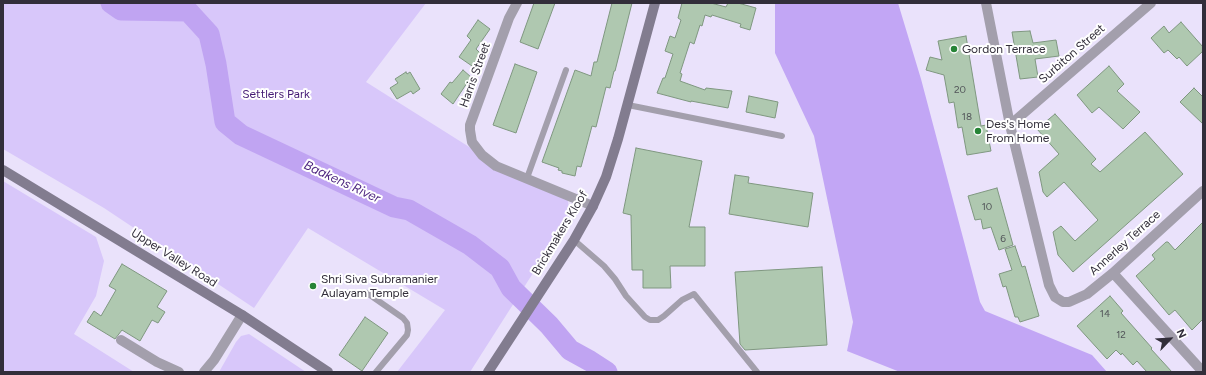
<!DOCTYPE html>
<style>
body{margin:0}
#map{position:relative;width:1206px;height:375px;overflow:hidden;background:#eae2fb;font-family:Figtree,sans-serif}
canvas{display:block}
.frame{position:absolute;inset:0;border:4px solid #322e3a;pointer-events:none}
.north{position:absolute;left:1150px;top:319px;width:40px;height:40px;-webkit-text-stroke:3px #fff;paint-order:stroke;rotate:65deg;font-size:11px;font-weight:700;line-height:16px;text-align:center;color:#322e3a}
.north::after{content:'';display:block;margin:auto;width:14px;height:18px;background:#322e3a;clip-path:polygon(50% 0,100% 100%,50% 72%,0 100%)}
</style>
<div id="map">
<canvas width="1206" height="375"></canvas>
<div class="frame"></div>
<div class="north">N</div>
</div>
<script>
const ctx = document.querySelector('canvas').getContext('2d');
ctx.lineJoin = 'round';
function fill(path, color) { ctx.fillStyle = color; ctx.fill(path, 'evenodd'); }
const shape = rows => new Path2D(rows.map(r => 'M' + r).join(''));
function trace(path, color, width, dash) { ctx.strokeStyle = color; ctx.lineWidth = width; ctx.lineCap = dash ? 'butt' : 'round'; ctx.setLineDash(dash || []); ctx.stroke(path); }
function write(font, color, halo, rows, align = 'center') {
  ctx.font = font + ' Figtree,sans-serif'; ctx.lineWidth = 4; ctx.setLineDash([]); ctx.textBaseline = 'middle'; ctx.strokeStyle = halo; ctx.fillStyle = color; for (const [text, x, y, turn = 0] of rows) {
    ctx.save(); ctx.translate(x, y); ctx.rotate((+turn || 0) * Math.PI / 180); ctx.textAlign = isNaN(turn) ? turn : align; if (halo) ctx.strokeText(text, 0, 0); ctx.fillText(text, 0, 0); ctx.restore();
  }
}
fill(shape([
 [3,3,426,3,366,82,482,155,567,195,570,215,470,372,397,372,445,310,308,228,254,308,104,208,3,149],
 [3,181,96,237,104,261,96,296,74,334,134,372,3,372],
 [249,334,306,372,219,372,236,342,241,336]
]), '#d8c7fa');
fill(shape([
 [775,3,898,3,921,79,980,302,985,311,1092,355,1107,372,900,372,847,351,853,322,814,136,775,53]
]), '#c2a6f5');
trace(shape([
 [111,3,121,10,188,11,209,34,216,64,225,122,241,135,394,207,409,210,470,245,500,268,511,288,549,325,570,350,590,361,607,372]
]), '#c0a4f2', 21);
const building = shape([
 [534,3,555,3,538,49,520,42,534,3],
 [612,3,632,3,615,71,614,71,610,88,606,87,596,127,592,126,581,167,577,166,575,176,562,173,562,171,558,170,559,168,542,162,575,70,591,76,594,62,597,62,612,3],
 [682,3,711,3,726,7,728,3,738,3,756,8,750,30,740,27,741,24,712,15,711,17,705,15,702,26,700,25,694,44,690,42,680,73,682,74,680,81,705,90,706,88,732,91,728,108,691,101,691,102,657,93,663,78,665,78,673,54,665,51,670,36,675,38,681,20,678,18,682,3],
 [478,20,490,29,476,49,481,54,472,66,459,57,471,40,467,36,478,20],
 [1181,22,1203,47,1203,51,1187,66,1179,57,1177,59,1168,50,1164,53,1151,38,1164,26,1169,33,1181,22],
 [1030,31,1033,43,1056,40,1059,56,1035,59,1038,77,1020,79,1012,32,1030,31],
 [966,36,981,126,986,125,991,151,967,155,962,127,958,128,954,102,949,103,944,75,926,70,930,57,942,60,938,41,966,36],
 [515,64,537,72,516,133,493,125,515,64],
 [1109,66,1124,84,1117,91,1140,112,1123,129,1099,107,1092,113,1077,95,1109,66],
 [463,70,471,77,453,104,441,94,450,82,452,83,463,70],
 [406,72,407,74,410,72,420,89,413,94,411,91,397,99,390,88,398,83,395,79,406,72],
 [1194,88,1203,97,1203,124,1180,102,1194,88],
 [749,96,778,102,775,118,746,112,749,96],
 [1055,114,1096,159,1091,164,1100,172,1145,132,1183,174,1073,272,1058,255,1053,232,1061,226,1075,241,1098,220,1064,182,1047,197,1043,192,1039,172,1059,154,1037,129,1055,114],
 [636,148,702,161,689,227,705,227,705,266,670,266,671,288,643,288,643,270,632,270,631,215,623,213,636,148],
 [735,175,749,177,748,183,813,193,808,227,729,214,735,175],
 [997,188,1013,245,999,250,991,227,983,229,981,219,975,220,968,196,997,188],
 [1203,222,1203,319,1192,330,1175,310,1169,315,1136,276,1155,259,1152,255,1166,242,1168,242,1175,250,1203,222],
 [1015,246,1022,267,1025,266,1039,316,1020,322,1018,317,1015,317,1006,286,1003,287,999,274,1012,270,1005,249,1015,246],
 [122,264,167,291,157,307,165,312,158,323,152,320,140,341,122,330,115,339,87,322,94,311,101,316,116,290,109,286,122,264],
 [822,267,827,345,745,350,740,344,735,272,822,267],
 [1110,296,1123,311,1121,313,1152,348,1151,349,1172,372,1147,372,1137,361,1133,365,1122,353,1121,355,1116,350,1107,359,1077,326,1110,296],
 [365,317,388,333,362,371,339,355,365,317]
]);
fill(building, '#afc8b0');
trace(building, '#7f9780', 1);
trace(shape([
 [628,105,782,136],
 [527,178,566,70],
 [574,240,604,266,615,279,626,296,645,317,650,320,658,320,664,316,682,300,694,294,757,372],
 [367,293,403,318,407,323,408,330,407,335,376,372]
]), '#a39fac', 6);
trace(shape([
 [517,3,509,18,470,125,470,130,472,142,482,155,496,166,593,206],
 [986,3,1010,125,1049,285,1055,297,1063,302,1069,302,1087,294,1113,273,1203,191],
 [1010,125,1151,3],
 [1113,273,1203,372],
 [121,340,157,362,179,372],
 [204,372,214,360,242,315]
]), '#a39fac', 10);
trace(shape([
 [3,170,242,315,328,372],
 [488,372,574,240,593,206,606,177,618,139,655,3]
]), '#827c8f', 10);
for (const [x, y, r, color] of [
 [954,49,4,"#268436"],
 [978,131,4,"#268436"],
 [313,286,4,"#268436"]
]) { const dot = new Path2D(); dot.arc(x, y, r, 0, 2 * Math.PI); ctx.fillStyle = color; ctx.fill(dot); trace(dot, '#fff', 1.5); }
write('10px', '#515458', null, [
 ["20",960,90],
 ["18",967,117],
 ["10",987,207],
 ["6",1003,239],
 ["14",1105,314],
 ["12",1121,335]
]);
write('12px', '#322e3a', '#fff', [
 ["Gordon Terrace",962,49],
 ["Des's Home",986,124],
 ["From Home",986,138],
 ["Shri Siva Subramanier",321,279],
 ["Aulayam Temple",321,293]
], 'left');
write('12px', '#322e3a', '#fff', [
 ["Surbiton Street",1072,54,-41],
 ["Harris Street",475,75,-70],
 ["Brickmakers Kloof",560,233,-59],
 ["Annerley Terrace",1125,243,-42],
 ["Upper Valley Road",174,258,32]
]);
write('12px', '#451b75', '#fff', [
 ["Settlers Park",276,94]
]);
write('italic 13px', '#4e2680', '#fff', [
 ["Baakens River",342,182,25]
]);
</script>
